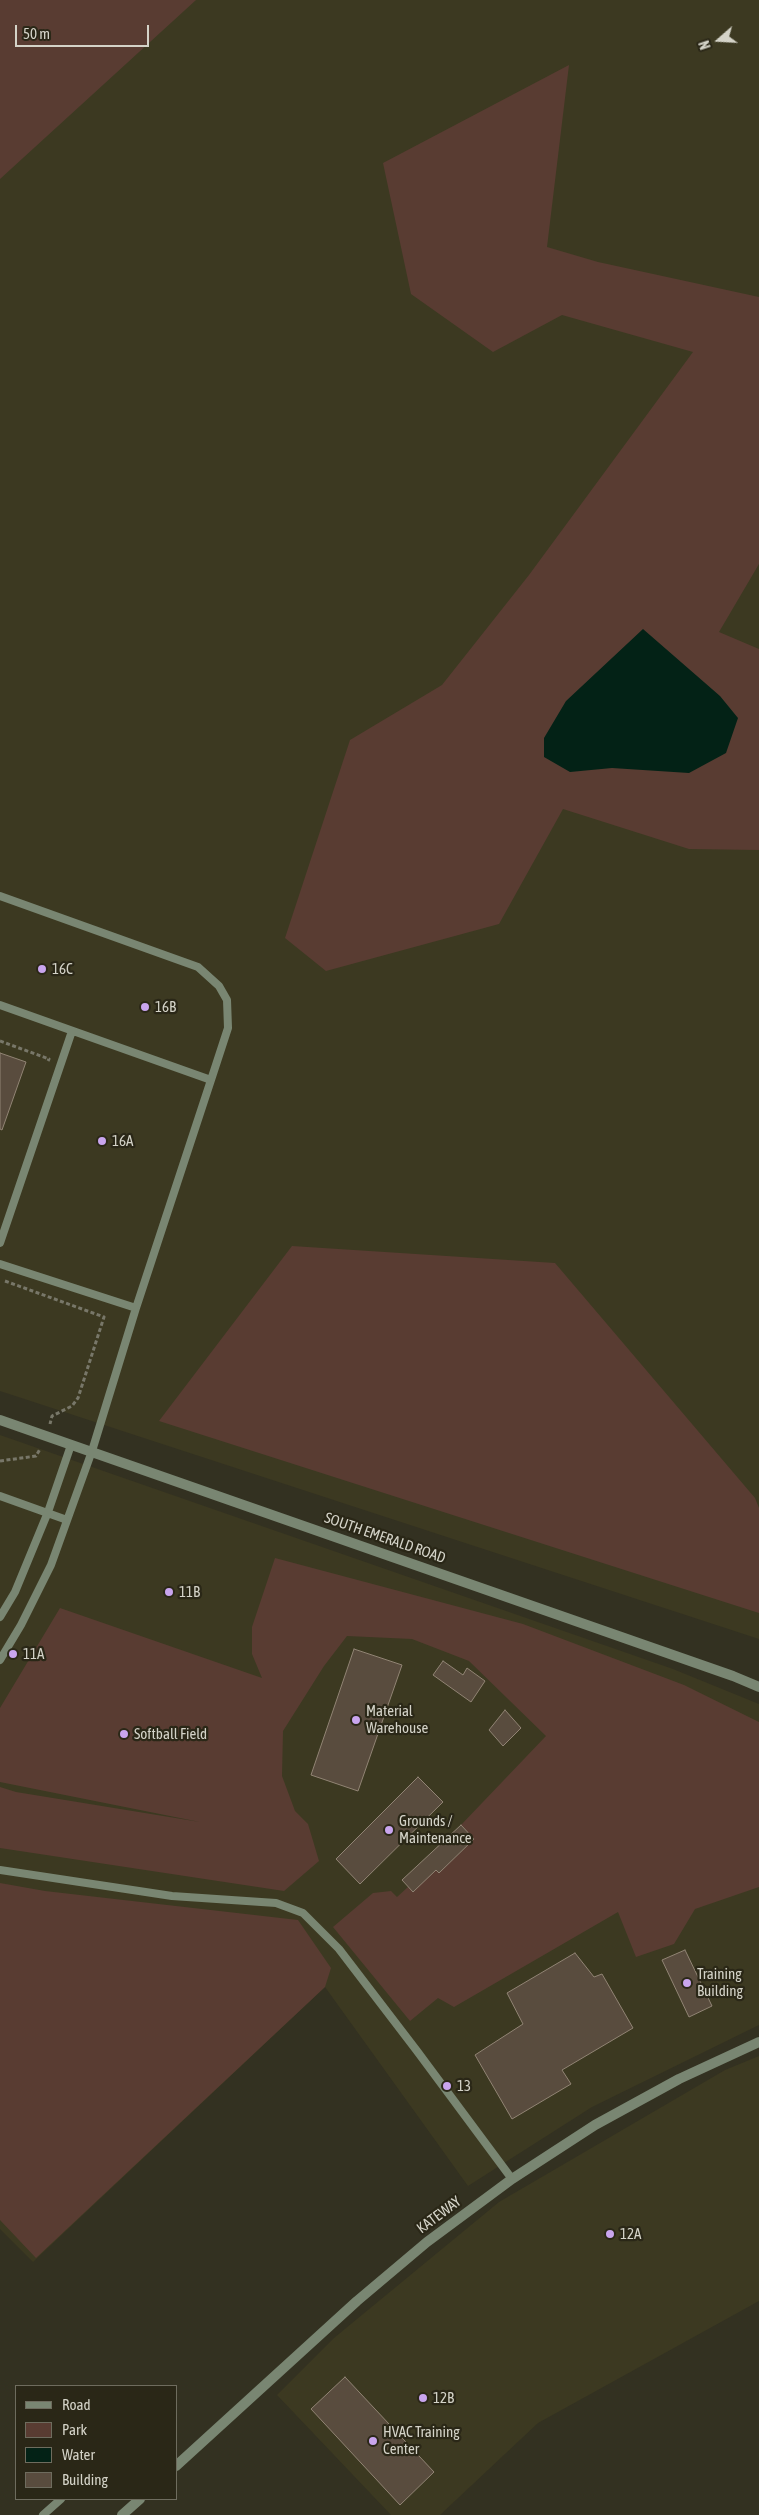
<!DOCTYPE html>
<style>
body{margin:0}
#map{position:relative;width:759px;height:2515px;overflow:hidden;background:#333121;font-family:"Asap Condensed",sans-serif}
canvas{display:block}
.legend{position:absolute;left:15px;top:2385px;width:162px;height:115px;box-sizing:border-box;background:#2a2717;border:1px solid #6e6c5e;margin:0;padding:6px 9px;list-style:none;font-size:15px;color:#d4d3c8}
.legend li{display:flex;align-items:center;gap:10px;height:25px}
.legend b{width:25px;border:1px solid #6e6c5e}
.north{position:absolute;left:694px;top:15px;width:50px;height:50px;-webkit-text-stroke:4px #2a2717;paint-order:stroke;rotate:251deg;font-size:14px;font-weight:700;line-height:20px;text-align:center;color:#d4d3c8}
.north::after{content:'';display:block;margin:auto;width:18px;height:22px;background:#d4d3c8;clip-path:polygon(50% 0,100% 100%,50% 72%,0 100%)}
.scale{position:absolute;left:15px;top:25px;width:134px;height:22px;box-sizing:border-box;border:2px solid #d4d3c8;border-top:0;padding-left:6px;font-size:15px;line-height:18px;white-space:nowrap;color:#d4d3c8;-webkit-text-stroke:4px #2a2717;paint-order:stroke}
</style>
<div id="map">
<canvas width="759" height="2515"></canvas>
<ul class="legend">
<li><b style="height:6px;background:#798672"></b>Road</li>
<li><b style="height:14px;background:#593c32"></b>Park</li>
<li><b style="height:14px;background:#032216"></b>Water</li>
<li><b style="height:14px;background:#594c3e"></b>Building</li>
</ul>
<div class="north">N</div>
<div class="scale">50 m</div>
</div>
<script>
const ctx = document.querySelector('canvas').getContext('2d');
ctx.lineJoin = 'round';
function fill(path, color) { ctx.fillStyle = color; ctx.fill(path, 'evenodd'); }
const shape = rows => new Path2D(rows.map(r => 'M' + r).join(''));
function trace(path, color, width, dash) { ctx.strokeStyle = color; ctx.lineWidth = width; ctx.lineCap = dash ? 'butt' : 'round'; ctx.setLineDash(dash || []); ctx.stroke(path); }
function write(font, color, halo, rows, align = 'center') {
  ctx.font = font + ' "Asap Condensed",sans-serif'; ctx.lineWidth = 4.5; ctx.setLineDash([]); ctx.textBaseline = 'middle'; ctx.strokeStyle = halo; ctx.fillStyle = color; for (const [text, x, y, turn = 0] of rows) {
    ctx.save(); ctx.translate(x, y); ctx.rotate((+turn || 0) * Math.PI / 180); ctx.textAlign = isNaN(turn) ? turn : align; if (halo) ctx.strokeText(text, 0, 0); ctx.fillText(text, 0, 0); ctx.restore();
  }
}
fill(shape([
 [0,0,759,0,759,1639,0,1391],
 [0,1435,673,1669,759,1704,759,2025,592,2107,468,2186,325,1987,33,2262,0,2229],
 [759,2056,759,2301,538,2423,440,2515,391,2515,277,2395,334,2338,499,2202,725,2070]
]), '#3c3921');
fill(shape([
 [0,0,196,0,0,179],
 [569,65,547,247,598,262,759,297,759,564,719,632,759,649,759,850,689,849,563,809,499,924,326,971,285,938,350,740,442,685,529,575,693,352,562,315,493,352,411,294,383,163],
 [292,1246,555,1263,755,1498,759,1508,759,1613,159,1421],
 [275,1558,523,1624,684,1685,759,1722,759,1887,695,1909,674,1944,636,1957,618,1912,454,2007,438,1998,410,2021,333,1927,373,1893,391,1891,397,1897,408,1887,436,1870,439,1873,474,1839,461,1825,546,1736,469,1661,412,1639,347,1636,324,1666,283,1731,282,1776,295,1811,308,1824,319,1861,284,1891,0,1848,0,1787,16,1792,200,1822,0,1782,0,1708,60,1608,262,1678,252,1654,252,1627],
 [0,1883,45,1891,298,1920,331,1968,325,1987,36,2258,0,2220]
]), '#593c32');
fill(shape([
 [643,629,720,696,738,718,726,753,689,773,612,768,570,772,544,757,544,738,566,701]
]), '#032216');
const building = shape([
 [0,1053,26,1062,2,1130,0,1129,0,1053],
 [354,1649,402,1665,358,1791,311,1775,354,1649],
 [443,1661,463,1675,467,1668,485,1681,471,1702,433,1675,443,1661],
 [505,1710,521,1728,503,1746,489,1730,505,1710],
 [418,1777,443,1802,360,1884,336,1859,418,1777],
 [461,1825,474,1839,439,1873,436,1870,413,1892,402,1880,461,1825],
 [685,1950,712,2006,689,2017,662,1960,685,1950],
 [575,1953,594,1977,602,1974,633,2028,562,2070,571,2084,512,2119,475,2055,523,2024,507,1993,575,1953],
 [345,2377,434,2472,400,2505,311,2409,345,2377]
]);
fill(building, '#594c3e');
trace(building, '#918474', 1);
trace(shape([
 [0,1041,49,1059,48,1061],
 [5,1281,104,1317,78,1398,72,1406,52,1416,50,1424],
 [0,1461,36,1456,40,1449]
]), '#787769', 3, [4, 2.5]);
trace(shape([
 [0,896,198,967,219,986,227,1000,228,1028,211,1080],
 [0,1005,211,1080,136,1308,92,1451,51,1565,21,1625,0,1660],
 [0,1243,72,1031],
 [0,1264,136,1308],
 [0,1496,67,1520],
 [0,1617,15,1592,48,1512,71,1445],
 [0,1870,172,1896,276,1903,303,1913,339,1949,417,2051,512,2179],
 [43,2515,61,2499]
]), '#798672', 8);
trace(shape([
 [0,1420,733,1676,759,1687],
 [176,2466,357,2301,427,2242,512,2179,595,2125,679,2079,759,2042],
 [122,2515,140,2499]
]), '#798672', 10);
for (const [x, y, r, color] of [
 [42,969,5,"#c9a5ee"],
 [145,1007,5,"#c9a5ee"],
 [102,1141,5,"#c9a5ee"],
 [169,1592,5,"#c9a5ee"],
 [13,1654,5,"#c9a5ee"],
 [356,1720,5,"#c9a5ee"],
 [124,1734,5,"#c9a5ee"],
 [389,1830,5,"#c9a5ee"],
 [687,1983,5,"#c9a5ee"],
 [447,2086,5,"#c9a5ee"],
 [610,2234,5,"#c9a5ee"],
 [423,2398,5,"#c9a5ee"],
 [373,2441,5,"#c9a5ee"]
]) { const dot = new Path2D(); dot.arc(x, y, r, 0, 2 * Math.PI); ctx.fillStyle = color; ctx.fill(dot); trace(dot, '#2a2717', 2); }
write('15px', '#d4d3c8', '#2a2717', [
 ["16C",52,969],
 ["16B",155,1007],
 ["16A",112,1141],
 ["11B",179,1592],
 ["11A",23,1654],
 ["Material",366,1711],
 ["Warehouse",366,1728],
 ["Softball Field",134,1734],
 ["Grounds /",399,1821],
 ["Maintenance",399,1838],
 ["Training",697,1974],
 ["Building",697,1991],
 ["13",457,2086],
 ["12A",620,2234],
 ["12B",433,2398],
 ["HVAC Training",383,2432],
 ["Center",383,2449]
], 'left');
write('15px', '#d4d3c8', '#2a2717', [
 ["SOUTH EMERALD ROAD",385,1538,19],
 ["KATEWAY",439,2215,-37]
]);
</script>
